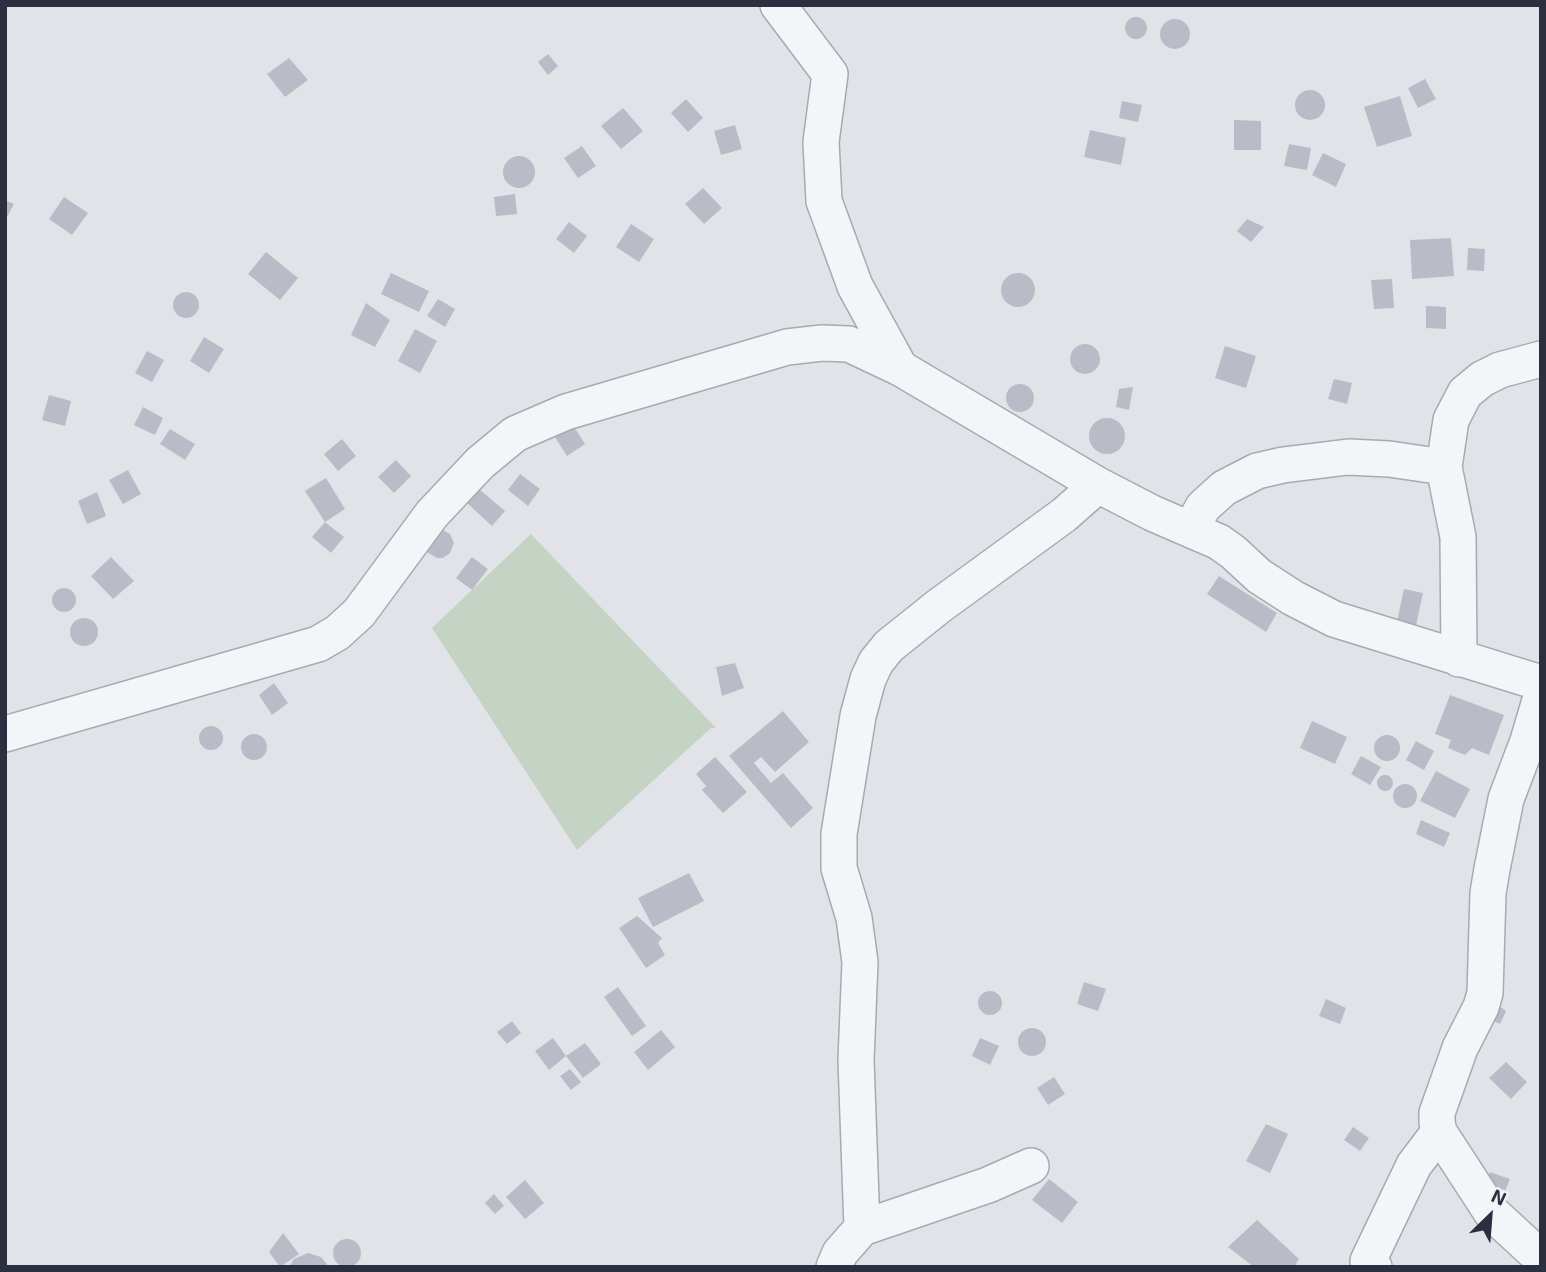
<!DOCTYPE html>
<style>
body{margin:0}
#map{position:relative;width:1546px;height:1272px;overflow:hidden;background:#e2e3e9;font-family:"Exo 2",sans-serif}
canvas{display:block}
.frame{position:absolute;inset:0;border:7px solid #2b2f40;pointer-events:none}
.north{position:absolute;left:1455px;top:1181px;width:70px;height:70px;-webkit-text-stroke:5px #f1f3f7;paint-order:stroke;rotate:25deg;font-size:19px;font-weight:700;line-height:28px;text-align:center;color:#2b2f40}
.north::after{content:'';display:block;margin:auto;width:24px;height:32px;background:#2b2f40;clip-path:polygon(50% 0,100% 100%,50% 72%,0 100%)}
</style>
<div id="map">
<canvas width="1546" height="1272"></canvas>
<div class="frame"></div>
<div class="north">N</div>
</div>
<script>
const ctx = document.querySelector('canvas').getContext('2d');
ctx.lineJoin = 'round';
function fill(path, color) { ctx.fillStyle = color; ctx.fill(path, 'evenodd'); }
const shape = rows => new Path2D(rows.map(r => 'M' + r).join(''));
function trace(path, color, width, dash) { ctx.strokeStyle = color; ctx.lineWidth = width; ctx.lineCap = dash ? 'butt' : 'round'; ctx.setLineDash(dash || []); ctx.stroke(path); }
fill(shape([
 [531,534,716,728,711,728,577,850,432,628]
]), '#c4d3c3');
fill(shape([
 '1125 28a11 11 0 1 1 22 0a11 11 0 1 1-22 0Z',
 '1160 34a15 15 0 1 1 30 0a15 15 0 1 1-30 0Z',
 [548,54,558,66,548,75,538,62],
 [289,58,308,80,285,97,267,74],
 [1425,79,1436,99,1418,108,1408,88],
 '1295 105a15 15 0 1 1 30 0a15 15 0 1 1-30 0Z',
 [1400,96,1412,136,1377,147,1364,107],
 [686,99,703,118,688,132,671,113],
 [1122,101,1142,105,1138,122,1119,118],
 [623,108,643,131,621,149,601,126],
 [1234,120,1261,121,1261,150,1234,150],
 [735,125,742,149,721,155,714,131],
 [1090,130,1126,138,1121,165,1084,157],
 [1289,144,1311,148,1307,170,1284,166],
 [582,146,596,166,578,178,564,158],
 [1323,153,1346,164,1336,187,1312,175],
 '503 172a16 16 0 1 1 32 0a16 16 0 1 1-32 0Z',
 [703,188,722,208,704,224,685,204],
 [515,194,517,214,496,216,494,197],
 [64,197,88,213,72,235,49,219],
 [5,200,14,204,5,221],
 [1247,219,1264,227,1251,242,1237,231],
 [569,222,587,236,574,253,556,239],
 [631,224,654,239,639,262,616,247],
 [1451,238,1454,276,1412,279,1410,240],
 [1468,248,1485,249,1484,271,1467,270],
 [266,252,298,278,280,300,248,274],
 '1001 290a17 17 0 1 1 34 0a17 17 0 1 1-34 0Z',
 [391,273,429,291,419,312,381,294],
 [1392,279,1394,308,1374,309,1371,280],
 '173 305a13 13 0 1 1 26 0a13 13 0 1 1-26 0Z',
 [438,299,455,309,445,327,427,316],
 [366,303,390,320,375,347,351,335],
 [1426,306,1446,307,1446,329,1426,328],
 [415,329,437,341,420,373,398,361],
 [204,337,224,349,209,373,190,361],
 '1070 359a15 15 0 1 1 30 0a15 15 0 1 1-30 0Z',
 [1225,346,1256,356,1246,388,1215,378],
 [147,351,164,360,152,382,135,373],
 [1334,379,1352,383,1347,404,1328,399],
 '1006 398a14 14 0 1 1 28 0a14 14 0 1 1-28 0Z',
 [1133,387,1129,410,1116,407,1119,389],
 [49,395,71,401,65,426,42,420],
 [143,407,163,418,155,435,134,425],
 '1089 436a18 18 0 1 1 36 0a18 18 0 1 1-36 0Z',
 [569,419,585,444,567,456,551,431],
 [170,429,195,444,185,460,160,444],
 [342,439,356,456,338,471,324,454],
 [396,460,411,476,394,493,378,477],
 [128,470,141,494,123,504,109,480],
 [520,474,540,489,528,506,508,490],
 [326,478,345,509,325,522,344,537,331,553,312,537,325,522,305,491],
 [479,489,505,511,492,526,467,503],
 [97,492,106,516,87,524,78,501],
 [441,529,450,534,454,543,450,553,443,558,437,558,425,551],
 [111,557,134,581,113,599,91,576],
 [472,557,488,569,472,590,456,578],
 [1219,576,1277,613,1266,632,1207,594],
 '52 600a12 12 0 1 1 24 0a12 12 0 1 1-24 0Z',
 [1404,589,1423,593,1415,630,1396,626],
 '70 632a14 14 0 1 1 28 0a14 14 0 1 1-28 0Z',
 [735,663,744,688,722,696,716,667],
 [274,683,288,703,272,715,259,695],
 [1450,695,1504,715,1489,755,1472,748,1465,755,1448,748,1451,740,1435,734],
 [783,711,809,742,775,772,761,757,754,763,771,783,783,773,813,808,791,828,729,756],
 [1312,721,1347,737,1335,764,1300,748],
 '199 738a12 12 0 1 1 24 0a12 12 0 1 1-24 0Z',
 '241 747a13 13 0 1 1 26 0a13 13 0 1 1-26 0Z',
 '1374 748a13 13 0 1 1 26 0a13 13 0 1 1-26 0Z',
 [1416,741,1434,751,1424,770,1406,760],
 [1361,756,1381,767,1370,785,1351,774],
 [715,757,747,792,723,813,702,790,706,786,696,774],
 [1436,771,1470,789,1455,818,1420,801],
 '1377 783a8 8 0 1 1 16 0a8 8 0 1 1-16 0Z',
 '1393 796a12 12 0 1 1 24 0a12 12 0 1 1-24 0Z',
 [1421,820,1450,833,1444,847,1416,834],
 [689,873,704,901,653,927,638,898],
 [637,916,662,938,658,943,665,955,646,968,619,928],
 [1084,982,1106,989,1098,1011,1077,1004],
 [618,987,646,1026,632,1036,604,997],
 '978 1003a12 12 0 1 1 24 0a12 12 0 1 1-24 0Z',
 [1326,999,1346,1008,1340,1024,1319,1016],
 [1490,999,1506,1011,1500,1024,1482,1015],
 [512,1021,521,1033,507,1044,497,1032],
 '1018 1042a14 14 0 1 1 28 0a14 14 0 1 1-28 0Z',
 [661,1030,675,1047,648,1070,634,1052],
 [553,1038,566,1056,549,1070,535,1051],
 [980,1038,999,1046,990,1065,972,1056],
 [585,1043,601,1064,583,1078,566,1056],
 [1506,1062,1527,1082,1511,1099,1489,1078],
 [570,1069,581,1082,571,1090,560,1076],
 [1054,1077,1065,1094,1048,1105,1037,1088],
 [1266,1124,1288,1134,1270,1173,1246,1161],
 [1353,1127,1369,1138,1360,1151,1344,1140],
 [1490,1172,1510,1179,1500,1204,1481,1197],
 [1049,1179,1078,1202,1062,1223,1032,1200],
 [525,1180,544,1203,525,1219,506,1197],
 [494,1194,504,1206,495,1214,485,1203],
 [1257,1220,1299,1259,1294,1267,1254,1267,1228,1247],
 [283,1233,299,1254,280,1267,269,1252],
 '333 1253a14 14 0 1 1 28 0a14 14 0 1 1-28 0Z',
 [308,1253,321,1257,329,1267,289,1267,294,1259]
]), '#b9bcc6');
const minor = shape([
 [778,5,830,74,821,142,824,201,855,286,900,368],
 [1191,529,1203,507,1224,488,1257,471,1283,465,1348,457,1389,459,1444,467],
 [1459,659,1458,537,1444,467,1451,420,1465,393,1482,379,1500,370,1541,359],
 [1541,697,1528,741,1506,799,1492,869,1488,893,1485,993,1481,1007,1460,1048,1437,1113,1437,1122,1439,1132,1491,1212,1541,1258],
 [5,734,318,644,337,633,359,613,432,514,480,463,515,434,566,412,787,347,822,343,849,344,900,368,1098,485,1152,513,1219,542,1233,552,1259,576,1293,598,1334,619,1541,683],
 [862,1228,856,1060,860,962,854,918,839,868,839,834,858,716,868,679,876,662,889,646,939,606,1064,515,1098,485],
 [834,1267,840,1253,862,1228,988,1185,1031,1166],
 [1374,1267,1368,1261,1414,1165,1439,1132]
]);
trace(minor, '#a7a9b3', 38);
trace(minor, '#f4f5f8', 35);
</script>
